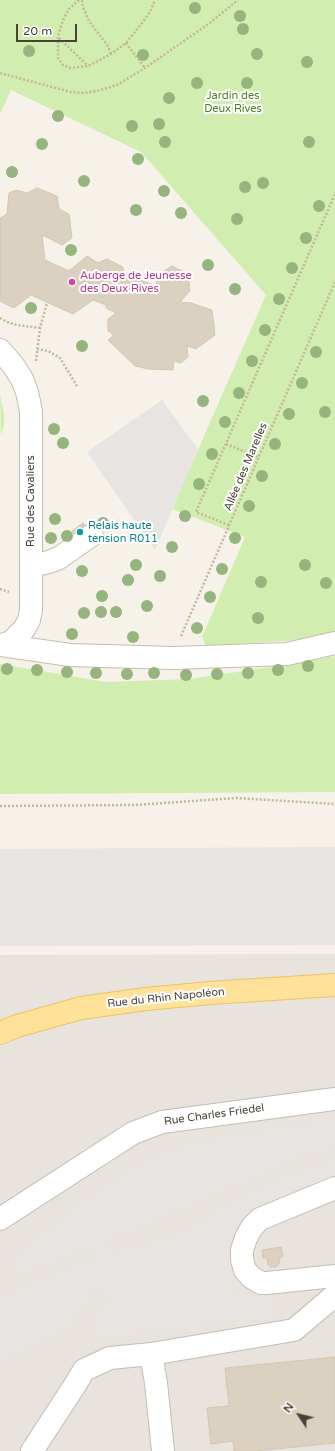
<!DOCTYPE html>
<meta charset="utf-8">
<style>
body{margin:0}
#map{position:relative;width:335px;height:1451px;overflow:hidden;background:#f6f2e9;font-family:"Varela Round",sans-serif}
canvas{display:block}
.north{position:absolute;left:279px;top:1395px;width:40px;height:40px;-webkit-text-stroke:3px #fff;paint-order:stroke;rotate:305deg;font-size:11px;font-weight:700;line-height:16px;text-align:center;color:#4a4236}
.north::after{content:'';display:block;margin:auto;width:14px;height:18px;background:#4a4236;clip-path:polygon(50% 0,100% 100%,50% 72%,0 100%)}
.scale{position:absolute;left:16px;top:24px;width:61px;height:18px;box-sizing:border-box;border:2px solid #4a4236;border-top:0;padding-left:5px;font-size:12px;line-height:14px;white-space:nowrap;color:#4a4236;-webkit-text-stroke:3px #fff;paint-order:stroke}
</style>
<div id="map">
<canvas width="335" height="1451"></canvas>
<div class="north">N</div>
<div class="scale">20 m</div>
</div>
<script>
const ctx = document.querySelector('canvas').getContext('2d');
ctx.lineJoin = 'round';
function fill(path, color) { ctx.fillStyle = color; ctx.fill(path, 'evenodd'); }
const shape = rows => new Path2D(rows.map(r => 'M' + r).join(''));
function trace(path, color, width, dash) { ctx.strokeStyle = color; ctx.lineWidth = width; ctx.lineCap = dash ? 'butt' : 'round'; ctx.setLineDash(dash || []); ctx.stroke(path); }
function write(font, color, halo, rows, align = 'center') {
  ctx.font = font + ' "Varela Round",sans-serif'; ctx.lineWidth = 4; ctx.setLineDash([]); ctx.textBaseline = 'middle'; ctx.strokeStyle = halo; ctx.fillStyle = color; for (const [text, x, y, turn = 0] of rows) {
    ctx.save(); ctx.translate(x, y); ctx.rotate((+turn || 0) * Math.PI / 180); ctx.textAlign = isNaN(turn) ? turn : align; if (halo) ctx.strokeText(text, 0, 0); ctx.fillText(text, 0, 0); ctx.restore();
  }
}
fill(shape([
 [335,954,335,1451,0,1451,0,955]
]), '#e8e3dd');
fill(shape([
 [0,0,335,0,335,633,298,640,206,646,202,637,245,537,172,509,266,295,141,152,11,90,0,114],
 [0,394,4,414,4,425,1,436],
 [335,656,335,792,0,794,0,664,106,682,190,679,290,664]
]), '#d1edaf');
fill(shape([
 [162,400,198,449,155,550,87,452],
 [335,847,335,945,0,946,0,849],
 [316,1123,335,1124,335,1145,300,1156,147,1223,106,1239,112,1253,173,1238,197,1225,225,1206,246,1195,282,1179,335,1162,335,1177,254,1210,229,1227,234,1294,243,1298,271,1296,274,1316,130,1333,97,1335,92,1323,110,1298,94,1289,68,1326,0,1361,0,1297,96,1260,90,1247,20,1272,15,1260,81,1203,162,1152,237,1136]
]), '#e7e4e1');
const building = shape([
 [37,188,57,196,59,209,69,214,72,238,62,245,42,235,45,260,69,271,87,256,98,263,107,259,123,267,123,272,157,287,156,276,172,266,188,274,190,291,180,302,191,303,212,310,215,335,196,349,187,346,188,357,181,363,174,361,173,370,148,369,135,366,108,340,114,335,108,331,108,319,116,313,106,308,106,305,93,300,73,314,31,295,14,308,0,301,0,218,7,214,9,193,16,190,27,193,37,188],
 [83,523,89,532,78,540,72,531,83,523],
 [281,1247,283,1257,280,1257,279,1264,276,1267,271,1267,268,1265,267,1258,263,1258,262,1250,281,1247],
 [335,1357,335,1443,256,1451,234,1451,233,1441,211,1444,207,1408,229,1406,225,1368,335,1357]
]);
fill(building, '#dbd1c0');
trace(building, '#d4c6b0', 1);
const minor = shape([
 [0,350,13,365,22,379,27,392,31,411,31,610,29,620,24,629,11,642,2,645],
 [31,566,49,562,59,558,92,535],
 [0,645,70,655,173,658,287,654,335,643],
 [335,1188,260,1219,252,1227,246,1238,242,1250,242,1260,245,1270,251,1277,261,1283,267,1283,335,1276],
 [0,1219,133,1133,162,1122,335,1099],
 [32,1451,75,1385,84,1370,110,1358,151,1354],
 [163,1451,156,1383,151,1354,294,1330,335,1295]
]);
const major = shape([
 [0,1033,17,1026,81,1008,146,999,210,993,335,985]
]);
trace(minor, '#c5bdad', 24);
trace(major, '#eec35f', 24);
trace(shape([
 [79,0,69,9,64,18,60,29,58,37,58,58,63,65,70,68,88,66,111,54,126,43,142,23,150,12,155,0],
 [82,0,83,7,89,21,108,46,111,54],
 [59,38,88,66],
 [126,43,145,68],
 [0,73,71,92,83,93,97,91,117,85,145,68,207,25,238,0],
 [0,318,7,322,17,325,40,328],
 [37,349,48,351,60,358,77,386],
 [36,361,40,328,47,303],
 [226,444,258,457],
 [229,525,196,512,335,194],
 [0,589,9,592],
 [181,636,335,282],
 [0,806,135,805,236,798,335,804]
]), '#c5b69a', 2.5, [2, 2]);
trace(minor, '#fff', 22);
trace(major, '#ffe299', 22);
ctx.fillStyle = '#96b47d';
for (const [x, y] of [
 [195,8],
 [240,16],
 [243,29],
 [29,51],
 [257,54],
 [143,55],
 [307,62],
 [197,83],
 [247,83],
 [169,98],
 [58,116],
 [159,124],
 [132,126],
 [165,142],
 [309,142],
 [42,144],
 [138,159],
 [12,172],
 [84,181],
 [263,183],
 [245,187],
 [164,191],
 [319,206],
 [136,210],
 [181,213],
 [237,219],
 [306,238],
 [71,250],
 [208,265],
 [292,268],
 [235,289],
 [279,299],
 [31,308],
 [265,330],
 [82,346],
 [316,352],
 [252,361],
 [302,383],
 [239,393],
 [203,401],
 [325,412],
 [289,414],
 [225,422],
 [54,429],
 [63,443],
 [275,444],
 [212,454],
 [262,476],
 [199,484],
 [249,506],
 [185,516],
 [55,519],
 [103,523],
 [67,536],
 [51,538],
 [235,538],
 [172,547],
 [136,565],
 [305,565],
 [222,569],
 [82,571],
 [160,576],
 [128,580],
 [261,582],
 [326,583],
 [102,596],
 [210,597],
 [147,606],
 [101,612],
 [116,612],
 [84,613],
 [258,618],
 [197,628],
 [72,634],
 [133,637],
 [308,666],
 [7,669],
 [37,670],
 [278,670],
 [67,672],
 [96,673],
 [154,673],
 [248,673],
 [127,674],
 [217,674],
 [186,675]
]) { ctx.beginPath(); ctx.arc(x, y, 6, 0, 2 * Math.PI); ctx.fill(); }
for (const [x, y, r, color] of [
 [72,282,4,"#d1479c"],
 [80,532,4,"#0f9aa8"]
]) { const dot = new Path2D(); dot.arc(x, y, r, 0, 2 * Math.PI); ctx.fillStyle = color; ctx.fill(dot); trace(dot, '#fff', 1.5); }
write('11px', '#488224', '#fff', [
 ["Jardin des",233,96],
 ["Deux Rives",233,109]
]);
write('11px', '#b23c85', '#fff', [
 ["Auberge de Jeunesse",80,276],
 ["des Deux Rives",80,289]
], 'left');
write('11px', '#4a4236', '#fff', [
 ["Allée des Marelles",246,467,-67],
 ["Rue des Cavaliers",31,501,-90],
 ["Rue du Rhin Napoléon",166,998,-6],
 ["Rue Charles Friedel",214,1115,-8]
]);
write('11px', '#0d838f', '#fff', [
 ["Relais haute",88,526],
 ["tension R011",88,539]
], 'left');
</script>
